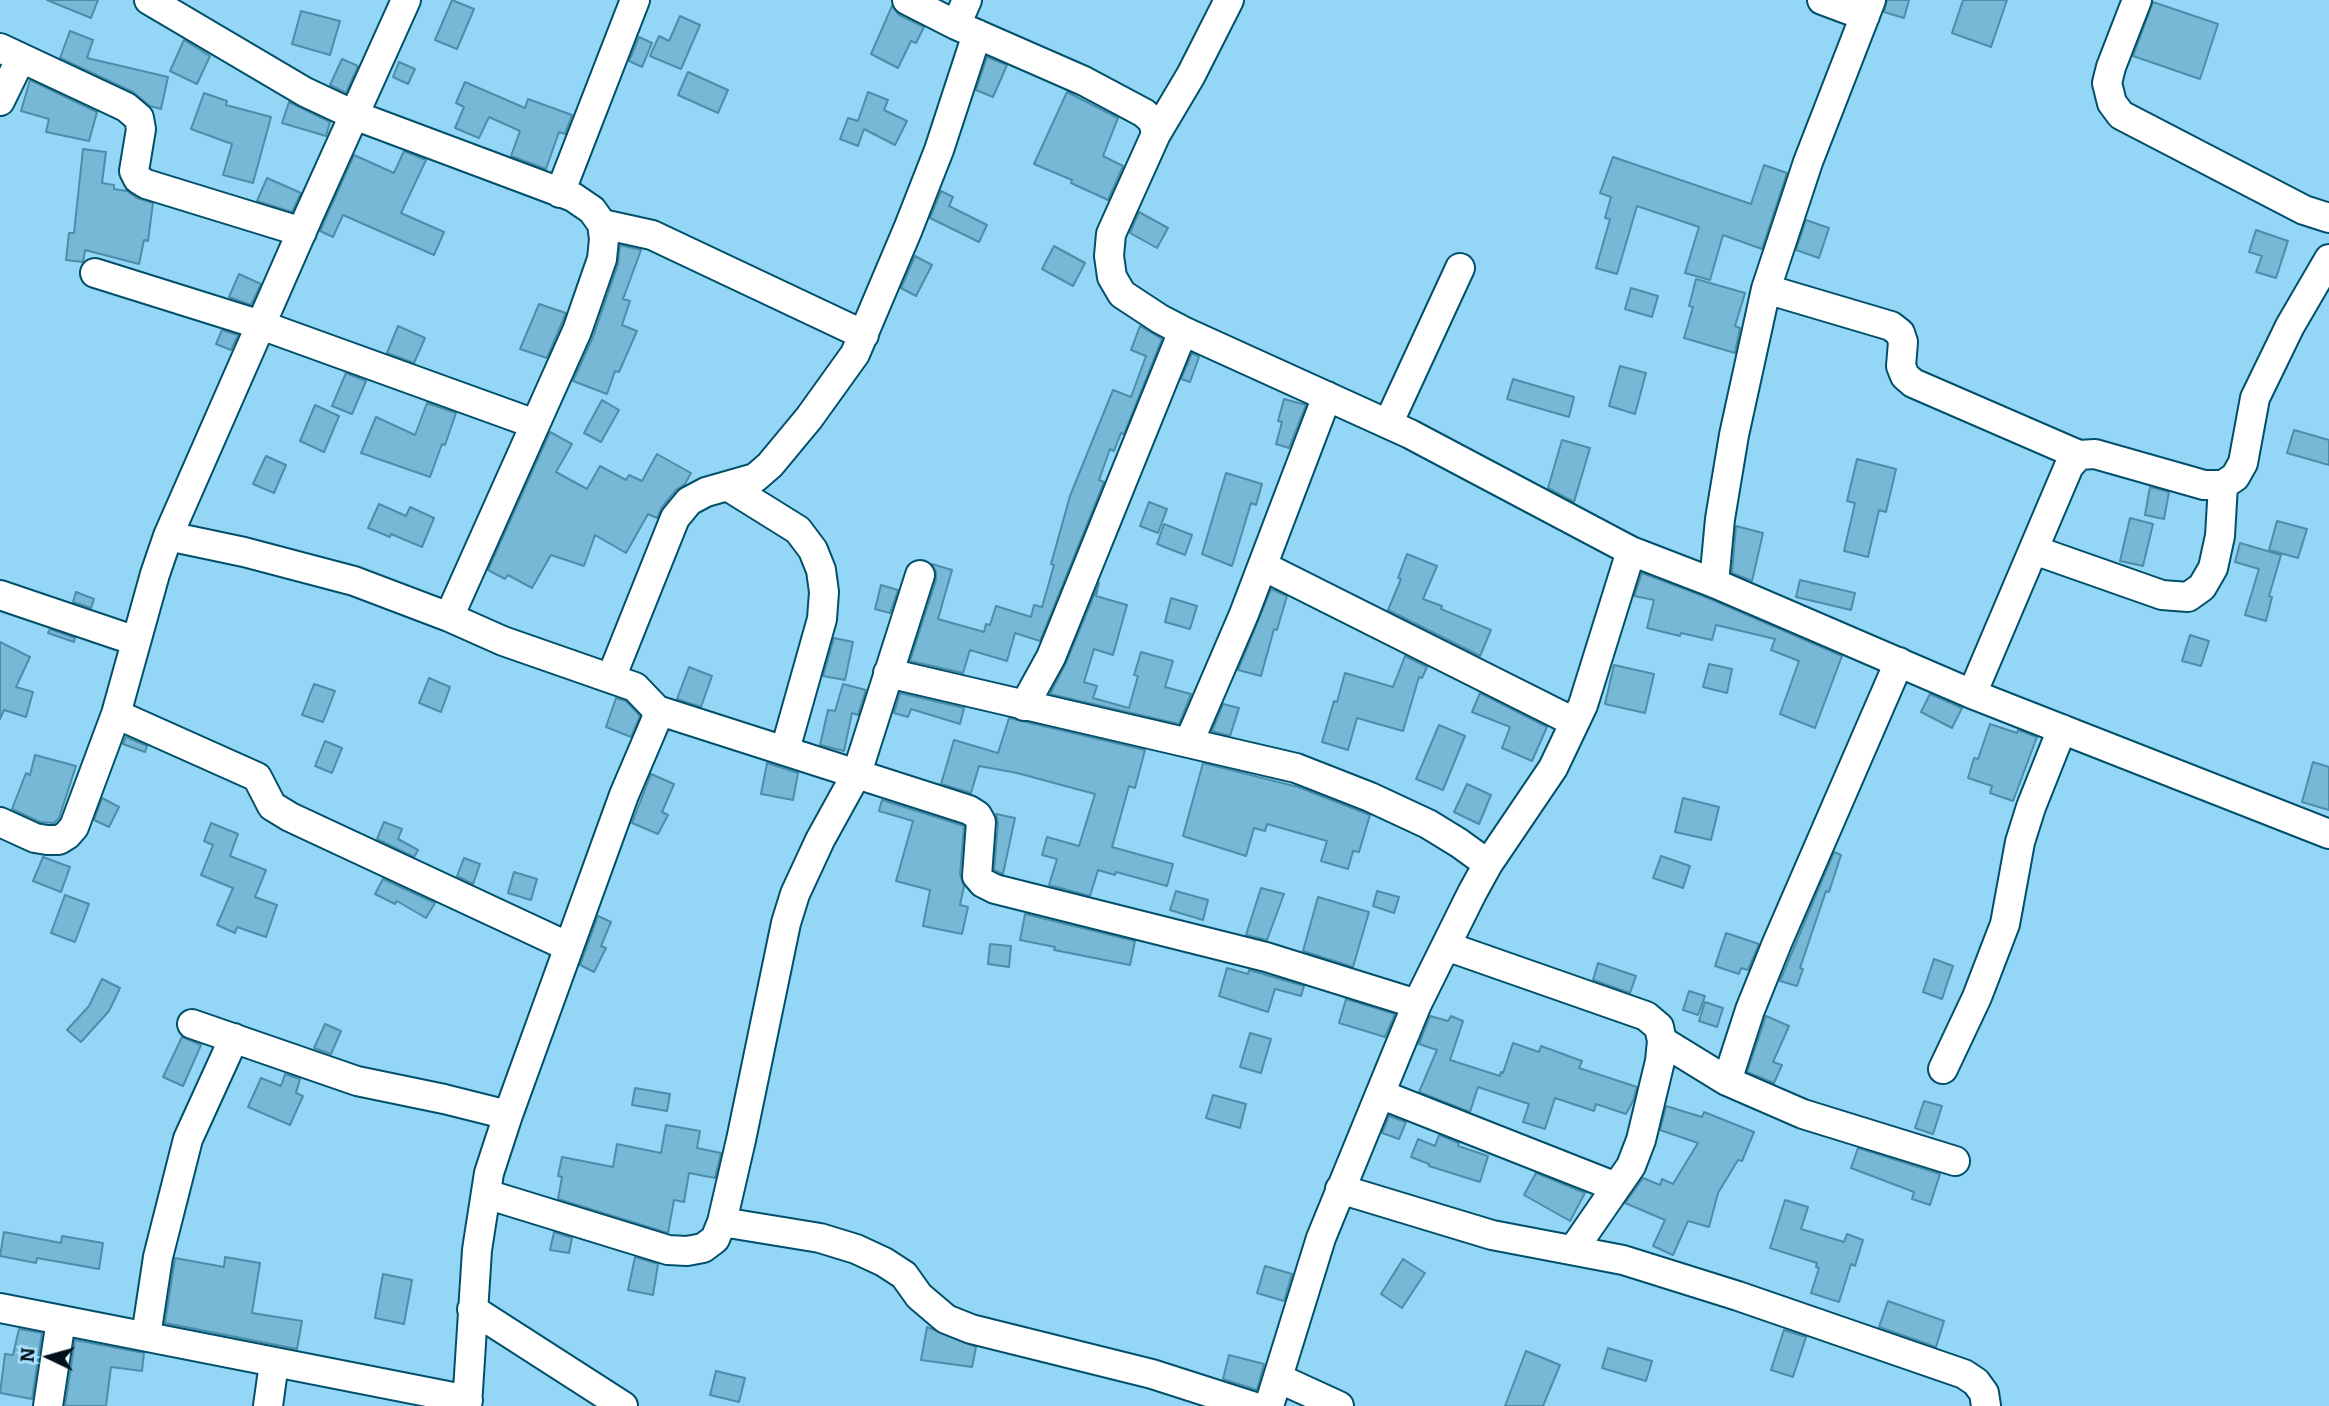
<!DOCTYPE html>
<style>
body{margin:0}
#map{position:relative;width:2329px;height:1406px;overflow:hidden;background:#94d6f6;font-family:Bitter,serif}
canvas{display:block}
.north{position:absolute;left:14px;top:1322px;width:70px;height:70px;-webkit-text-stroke:5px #aee2fb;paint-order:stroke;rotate:275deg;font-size:19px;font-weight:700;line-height:28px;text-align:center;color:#00111c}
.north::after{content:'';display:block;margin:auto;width:24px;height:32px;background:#00111c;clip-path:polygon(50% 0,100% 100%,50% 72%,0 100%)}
</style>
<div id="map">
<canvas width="2329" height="1406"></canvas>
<div class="north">N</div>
</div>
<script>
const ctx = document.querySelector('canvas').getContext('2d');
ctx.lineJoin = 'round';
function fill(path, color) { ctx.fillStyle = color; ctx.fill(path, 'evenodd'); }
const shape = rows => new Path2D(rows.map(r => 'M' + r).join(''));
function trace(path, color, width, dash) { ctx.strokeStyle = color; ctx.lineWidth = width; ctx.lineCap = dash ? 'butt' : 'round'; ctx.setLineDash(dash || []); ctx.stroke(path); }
const building = shape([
 [47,0,98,0,91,18,47,0],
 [452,0,474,9,457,49,435,40,452,0],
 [1887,0,1909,0,1904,18,1884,12,1887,0],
 [1963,0,2007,0,1991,47,1952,33,1963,0],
 [2153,2,2218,24,2200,79,2133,56,2153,2],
 [892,6,899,15,924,27,916,43,911,41,898,68,871,54,892,6],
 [301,11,340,21,330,55,292,44,301,11],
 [680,16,700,25,681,69,650,56,659,36,669,41,680,16],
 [70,31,93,40,87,58,168,77,161,109,150,106,133,92,60,58,70,31],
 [639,37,652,43,642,67,629,61,639,37],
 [184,40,210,56,197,84,170,71,184,40],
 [987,57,1007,65,993,97,976,90,987,57],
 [342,59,358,66,346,93,330,85,342,59],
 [399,62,415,69,408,84,393,77,399,62],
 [688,72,728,90,718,113,678,95,688,72],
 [30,80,97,112,89,141,46,132,49,119,21,111,30,80],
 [465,82,525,108,528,99,572,115,565,134,559,132,546,169,511,156,520,131,489,117,479,138,455,128,464,107,456,103,465,82],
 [868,92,888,100,884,110,907,121,895,145,864,129,858,146,840,139,848,118,858,121,868,92],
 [1067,92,1118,118,1103,156,1123,166,1108,200,1071,183,1072,180,1034,164,1067,92],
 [204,93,227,101,226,105,271,117,253,183,223,175,232,144,191,129,204,93],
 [289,102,330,122,326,136,282,123,289,102],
 [83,149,106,152,102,183,114,185,114,189,127,191,137,198,153,203,148,241,144,240,139,264,85,250,83,262,66,260,69,233,74,233,83,149],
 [404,151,426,160,401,213,444,232,434,255,343,215,333,237,320,231,354,155,394,173,404,151],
 [1613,157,1751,204,1764,165,1787,173,1762,249,1723,235,1710,280,1685,273,1699,227,1637,206,1617,274,1596,268,1610,219,1605,218,1611,197,1600,193,1613,157],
 [267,178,301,193,292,212,257,201,267,178],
 [941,191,953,197,949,206,987,225,979,242,930,218,941,191],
 [1139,212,1168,228,1157,248,1130,233,1139,212],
 [1806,220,1829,228,1819,258,1796,250,1806,220],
 [2256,230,2288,241,2276,278,2256,272,2262,256,2249,252,2256,230],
 [620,245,641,250,623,299,630,301,622,325,637,331,619,372,615,371,607,394,573,381,593,337,618,264,620,245],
 [1054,246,1085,263,1073,286,1042,269,1054,246],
 [915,256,932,265,916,296,901,288,915,256],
 [239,274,261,284,251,305,229,297,239,274],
 [1696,279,1745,293,1735,326,1740,328,1735,353,1684,338,1693,307,1689,306,1696,279],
 [1631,288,1658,296,1652,317,1625,309,1631,288],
 [539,304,566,313,547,358,520,349,539,304],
 [398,326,425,338,414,363,387,353,398,326],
 [1140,326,1162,339,1124,434,1121,433,1114,451,1110,449,1099,480,1104,482,1040,641,1015,633,1007,661,970,650,963,673,910,661,936,580,936,572,932,564,952,570,938,619,984,632,986,624,990,625,996,606,1031,617,1034,605,1042,607,1054,565,1051,564,1070,496,1113,390,1131,397,1146,356,1131,350,1140,326],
 [222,330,238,335,231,350,216,344,222,330],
 [1192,353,1199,357,1190,382,1181,379,1192,353],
 [1620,366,1646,373,1635,414,1609,406,1620,366],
 [346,373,366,381,352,414,332,406,346,373],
 [1513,379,1574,397,1569,417,1507,399,1513,379],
 [1284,399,1306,405,1289,448,1276,444,1282,422,1278,421,1284,399],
 [602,400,619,410,601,442,584,433,602,400],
 [427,403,456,413,445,445,442,444,430,477,361,453,376,417,415,435,427,403],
 [315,405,339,416,324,452,300,441,315,405],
 [2294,430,2329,440,2329,465,2287,453,2294,430],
 [550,432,572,444,556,472,587,489,600,466,626,480,629,475,642,481,657,454,691,473,685,484,676,490,662,507,657,518,648,514,626,553,595,535,584,566,551,555,532,588,508,575,505,579,488,570,550,432],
 [1562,440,1590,448,1574,502,1548,488,1562,440],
 [266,456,286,465,274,493,253,484,266,456],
 [1857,459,1896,469,1886,512,1879,510,1868,557,1844,551,1855,503,1847,501,1857,459],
 [1226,473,1262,484,1256,505,1251,503,1232,566,1202,554,1226,473],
 [2150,487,2169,492,2164,519,2145,515,2150,487],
 [1149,502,1167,509,1158,533,1140,526,1149,502],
 [379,504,406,516,410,507,434,518,422,547,391,534,390,537,368,528,379,504],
 [2130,518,2153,524,2143,566,2120,561,2130,518],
 [2277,521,2307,529,2298,558,2269,550,2277,521],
 [1164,524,1192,535,1185,555,1157,544,1164,524],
 [1736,526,1763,533,1752,581,1732,573,1736,526],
 [2240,543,2281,555,2269,596,2272,597,2266,621,2245,615,2259,569,2235,562,2240,543],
 [1407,554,1437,566,1423,599,1442,606,1441,609,1491,630,1480,656,1388,610,1401,579,1398,578,1407,554],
 [1642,573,1708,598,1842,656,1815,728,1780,714,1799,661,1771,650,1775,639,1716,625,1712,640,1681,633,1680,636,1647,628,1654,600,1634,596,1642,573],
 [1800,580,1855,593,1851,610,1796,597,1800,580],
 [1099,583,1096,596,1127,605,1113,655,1094,649,1084,682,1097,686,1093,698,1129,708,1138,676,1134,675,1141,652,1173,661,1165,687,1191,694,1179,724,1050,694,1066,663,1099,583],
 [881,585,898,590,890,613,875,609,881,585],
 [1271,589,1287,596,1277,630,1274,629,1261,676,1238,670,1271,589],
 [76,592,94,599,91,608,73,602,76,592],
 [1171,598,1197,606,1190,629,1165,622,1171,598],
 [50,629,75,638,74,642,48,633,50,629],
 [2190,635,2209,641,2201,666,2182,661,2190,635],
 [834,638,853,642,845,680,823,676,834,638],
 [0,642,30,657,16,687,33,692,26,717,4,710,0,719,0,642],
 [1405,656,1427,667,1422,678,1419,677,1403,731,1357,718,1348,750,1322,742,1334,701,1337,702,1345,673,1393,687,1405,656],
 [1709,664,1732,669,1727,693,1703,687,1709,664],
 [1614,665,1654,674,1645,713,1605,704,1614,665],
 [689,667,712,676,701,707,677,699,689,667],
 [429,678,450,687,441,712,419,703,429,678],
 [314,684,335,691,323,722,302,715,314,684],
 [843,684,866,690,858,715,852,713,844,751,820,745,828,710,835,711,843,684],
 [900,693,964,708,960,724,911,709,908,717,894,713,900,693],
 [1480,693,1547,727,1532,761,1502,748,1510,727,1472,712,1480,693],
 [1930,694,1962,708,1952,728,1921,712,1930,694],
 [616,698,626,701,640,716,631,737,606,727,616,698],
 [1223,704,1239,708,1230,736,1212,731,1223,704],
 [1009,718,1145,750,1135,788,1129,786,1112,847,1173,864,1167,886,1116,872,1115,875,1098,870,1090,896,1049,885,1057,859,1042,855,1047,837,1079,846,1095,794,1017,773,979,766,971,793,941,784,954,740,998,753,1009,718],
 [1990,724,2017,733,2018,730,2037,737,2013,801,1990,793,1992,786,1968,778,1974,758,1978,759,1990,724],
 [1439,725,1465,736,1443,790,1416,779,1439,725],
 [126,737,147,746,145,752,123,744,126,737],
 [325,741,342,748,332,773,315,766,325,741],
 [35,755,76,766,59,818,54,823,40,822,12,809,26,773,30,775,35,755],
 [2313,762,2329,767,2329,810,2302,802,2313,762],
 [767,763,798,773,793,800,761,794,767,763],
 [1203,763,1298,787,1370,815,1359,852,1353,851,1348,869,1321,861,1327,841,1267,824,1265,831,1254,828,1246,856,1183,836,1203,763],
 [651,774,674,784,662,812,668,815,658,834,632,823,651,774],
 [1467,784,1491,795,1479,824,1454,812,1467,784],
 [102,798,119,807,109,827,94,820,102,798],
 [1683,798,1719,807,1711,840,1675,832,1683,798],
 [882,800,964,826,960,875,964,886,960,905,968,907,962,934,923,926,930,890,896,881,913,821,879,811,882,800],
 [996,814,1015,818,1003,874,994,870,998,823,996,814],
 [384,822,402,829,398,839,418,850,414,857,377,839,384,822],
 [211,823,238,834,230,856,266,870,255,897,277,905,266,937,237,927,235,933,217,925,233,888,201,875,213,845,204,841,211,823],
 [1834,852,1841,855,1829,892,1826,891,1800,968,1803,969,1797,986,1780,981,1834,852],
 [1661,856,1690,866,1683,888,1653,878,1661,856],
 [43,857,70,867,61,892,33,881,43,857],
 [464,858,480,864,473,884,457,876,464,858],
 [514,872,537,879,531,900,508,893,514,872],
 [383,879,435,903,426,918,397,901,395,904,375,894,383,879],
 [1261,888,1284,894,1267,940,1246,935,1261,888],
 [1176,891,1208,900,1203,920,1170,910,1176,891],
 [1377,891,1399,897,1394,913,1373,906,1377,891],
 [65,895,89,904,75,942,51,933,65,895],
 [1318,897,1369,912,1353,967,1303,951,1318,897],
 [1025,914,1135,941,1130,965,1054,950,1055,947,1020,940,1025,914],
 [598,916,611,922,601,946,606,948,594,972,580,965,598,916],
 [1726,933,1759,944,1748,970,1741,968,1739,974,1715,966,1726,933],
 [990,944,1011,946,1009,967,988,964,990,944],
 [1934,959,1953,966,1942,999,1923,992,1934,959],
 [1598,963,1636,976,1630,993,1593,980,1598,963],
 [1227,968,1248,974,1249,970,1304,986,1301,996,1275,989,1268,1012,1219,996,1227,968],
 [102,979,120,988,109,1011,81,1042,67,1030,89,1006,102,979],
 [1689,991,1705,996,1698,1015,1683,1010,1689,991],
 [1346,999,1395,1014,1385,1037,1339,1023,1346,999],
 [1705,1002,1723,1008,1717,1027,1699,1021,1705,1002],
 [1430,1016,1448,1021,1451,1016,1463,1021,1450,1060,1500,1076,1501,1072,1503,1073,1513,1043,1539,1052,1541,1046,1582,1061,1579,1068,1637,1087,1633,1101,1626,1114,1596,1104,1594,1111,1555,1098,1545,1129,1523,1122,1529,1104,1478,1087,1470,1112,1419,1092,1437,1050,1419,1044,1430,1016],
 [1766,1016,1789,1026,1773,1062,1782,1065,1774,1083,1747,1072,1766,1016],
 [325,1024,341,1031,331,1054,314,1048,325,1024],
 [1250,1033,1271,1039,1261,1073,1240,1067,1250,1033],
 [182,1037,201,1045,183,1086,163,1077,182,1037],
 [285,1074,300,1079,296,1093,303,1096,290,1125,248,1107,261,1078,281,1086,285,1074],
 [635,1088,670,1094,667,1111,632,1105,635,1088],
 [1213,1095,1246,1104,1240,1128,1206,1118,1213,1095],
 [1924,1101,1942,1106,1933,1134,1915,1128,1924,1101],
 [1666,1106,1702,1117,1704,1112,1754,1132,1742,1161,1738,1160,1718,1193,1709,1227,1688,1221,1673,1255,1653,1246,1665,1220,1625,1203,1643,1178,1660,1185,1662,1179,1673,1184,1698,1143,1660,1130,1666,1106],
 [1389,1116,1406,1122,1399,1139,1382,1133,1389,1116],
 [666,1125,700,1131,697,1148,721,1153,715,1178,689,1173,684,1202,674,1200,668,1233,558,1199,562,1177,558,1176,562,1157,613,1167,617,1144,661,1153,666,1125],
 [1439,1135,1459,1143,1458,1146,1488,1156,1480,1182,1429,1166,1429,1164,1411,1157,1418,1139,1435,1146,1439,1135],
 [1858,1148,1940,1174,1930,1205,1912,1199,1914,1192,1851,1168,1858,1148],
 [1536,1173,1585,1193,1570,1221,1524,1195,1536,1173],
 [1785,1200,1808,1207,1801,1229,1844,1242,1847,1234,1863,1240,1855,1266,1851,1264,1839,1302,1811,1293,1819,1268,1816,1267,1817,1263,1770,1248,1785,1200],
 [4,1232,61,1243,62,1236,103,1243,99,1269,37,1258,36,1263,0,1256,4,1232],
 [554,1232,572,1238,569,1253,550,1250,554,1232],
 [225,1257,260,1263,252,1313,302,1321,297,1349,165,1323,175,1258,224,1267,225,1257],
 [635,1257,658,1264,653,1295,628,1290,635,1257],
 [1403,1259,1425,1273,1402,1308,1381,1294,1403,1259],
 [1265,1266,1292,1274,1284,1301,1257,1293,1265,1266],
 [383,1274,412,1280,404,1324,375,1318,383,1274],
 [1888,1301,1944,1321,1936,1347,1879,1327,1888,1301],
 [927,1327,976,1347,972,1367,921,1360,927,1327],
 [19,1329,42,1333,32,1399,0,1393,5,1354,13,1355,19,1329],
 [1784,1330,1806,1337,1793,1377,1771,1370,1784,1330],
 [75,1340,144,1353,142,1371,111,1367,106,1406,65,1406,75,1340],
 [1608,1348,1652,1361,1646,1381,1602,1368,1608,1348],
 [1526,1351,1560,1365,1543,1406,1505,1406,1526,1351],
 [1229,1355,1264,1364,1257,1390,1223,1379,1229,1355],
 [716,1371,745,1378,739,1402,710,1395,716,1371]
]);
fill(building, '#77b8d7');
trace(building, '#4c8daa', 2);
const minor = shape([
 [149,0,305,92,354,115,573,197,592,210,602,224,604,239,602,259,577,331,449,617],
 [907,0,956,25,1084,81,1144,113,1153,121,1156,134,1111,234,1109,256,1112,277,1122,294,1160,319,1183,331,1410,434,1631,551],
 [1822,0,1865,16],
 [2137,0,2111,67,2107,83,2112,103,2121,115,2304,210,2329,218],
 [956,25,967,0],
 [0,48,126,107,139,118,141,129,134,171,138,179,146,184,302,232],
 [0,101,21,58],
 [1156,134,1191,75,1229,0],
 [560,193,635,0],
 [602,224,652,235,864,335],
 [95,273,261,325,535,424],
 [1766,289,1891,326,1900,333,1903,342,1901,366,1905,376,1913,383,2079,455],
 [1388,424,1460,268],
 [729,487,798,530,813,550,821,570,824,592,822,619,785,750],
 [168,536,244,552,354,581,449,617,503,641,635,687,657,710,656,720,624,795,508,1115,489,1173,477,1250,467,1406],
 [2034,550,2162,595,2188,597,2202,587,2213,568,2220,536,2223,485],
 [1263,566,1574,722],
 [1714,583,1720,519,1734,435,1766,289,1808,162,1871,0],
 [0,595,136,641],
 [888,673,1296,768,1370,797,1428,824,1459,843,1488,864],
 [611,678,675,518,689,501,706,492,755,478,770,465,809,418,855,354,908,229,939,150,977,34],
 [1972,694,2069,466,2079,455,2095,454,2204,485,2223,485,2235,477,2243,463,2255,398,2290,326,2329,259],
 [1024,706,1051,657,1183,331],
 [657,710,969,810,977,815,981,822,977,876,983,883,995,889,1266,957,1417,1004],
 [116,714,257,777,272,806,290,817,569,947],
 [1189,742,1244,614,1327,396],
 [0,822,35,838,47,840,59,840,67,835,74,827,116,714,155,574,168,536,309,215,406,0],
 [1446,946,1646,1016,1659,1027,1662,1041,1660,1061,1641,1140,1631,1166,1573,1250],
 [192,1024,357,1081,444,1099,508,1115],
 [1662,1041,1727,1081,1803,1114,1955,1161],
 [1943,1069,1977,997,2005,924,2020,842,2031,807,2062,729],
 [1727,1081,1750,1010,1777,943,1899,662],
 [1380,1094,1616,1187],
 [1340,1189,1492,1235,1623,1260,1738,1296,1964,1374,1976,1382,1984,1393,1986,1406],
 [486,1194,668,1250,687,1251,703,1248,715,1239,722,1222,741,1140,786,923,795,894,820,840,857,773,920,575],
 [722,1222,820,1238,856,1249,884,1262,904,1275,919,1296,946,1319,971,1329,1152,1374,1252,1406],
 [0,1308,468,1400],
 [472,1309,623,1406],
 [146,1336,158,1257,188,1139,234,1038],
 [1278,1378,1339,1406],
 [48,1406,61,1320],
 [268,1406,274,1363],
 [1269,1406,1321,1238,1417,1004,1472,893,1488,864,1553,768,1583,705,1631,551,1714,583,1972,694,2329,834]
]);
trace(minor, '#00506b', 32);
trace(minor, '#fff', 28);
</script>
